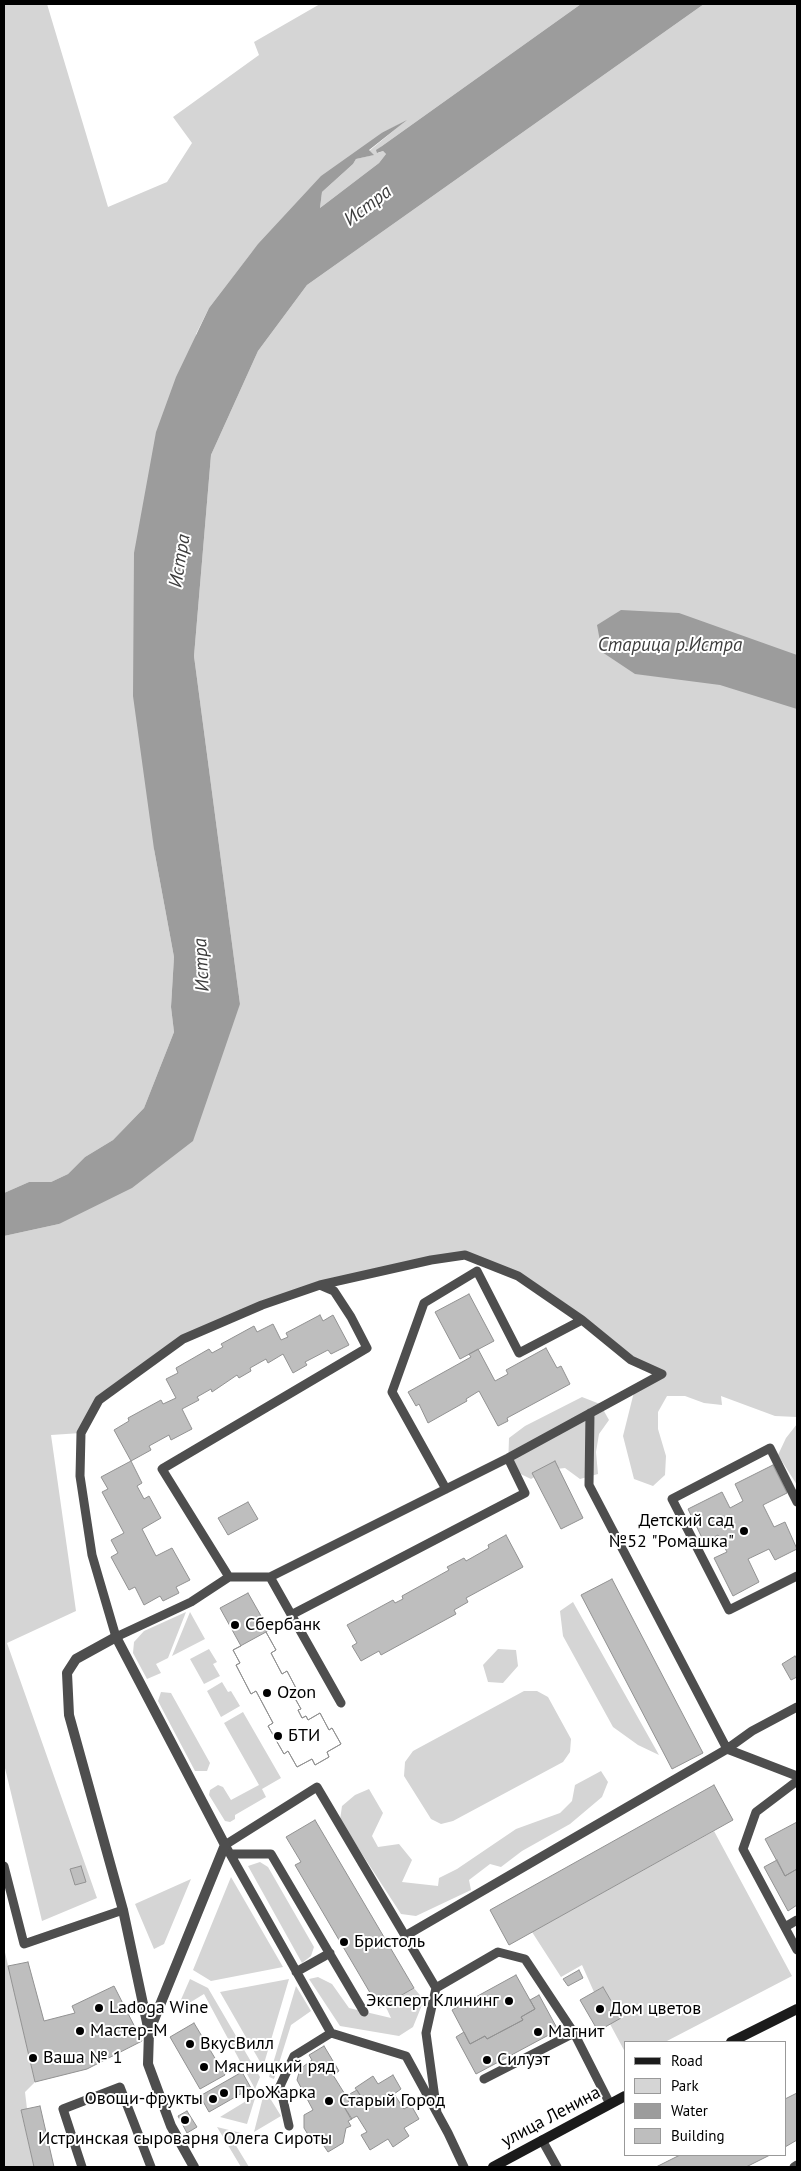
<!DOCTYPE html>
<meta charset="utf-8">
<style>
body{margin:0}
#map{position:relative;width:801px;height:2171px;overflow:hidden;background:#fff;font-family:"PT Sans",sans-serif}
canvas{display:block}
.frame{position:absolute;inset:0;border:5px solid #000;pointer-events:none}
.legend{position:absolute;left:624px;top:2041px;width:162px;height:115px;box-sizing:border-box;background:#fff;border:1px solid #999;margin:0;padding:6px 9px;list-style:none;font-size:15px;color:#000}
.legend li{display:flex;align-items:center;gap:10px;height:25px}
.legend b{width:25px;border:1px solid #999}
</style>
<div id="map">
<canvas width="801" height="2171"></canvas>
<div class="frame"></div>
<ul class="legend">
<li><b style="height:6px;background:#1b1b1b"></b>Road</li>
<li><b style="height:14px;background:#d5d5d5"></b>Park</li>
<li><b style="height:14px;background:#9c9c9c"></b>Water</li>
<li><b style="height:14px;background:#bebebe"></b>Building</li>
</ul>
</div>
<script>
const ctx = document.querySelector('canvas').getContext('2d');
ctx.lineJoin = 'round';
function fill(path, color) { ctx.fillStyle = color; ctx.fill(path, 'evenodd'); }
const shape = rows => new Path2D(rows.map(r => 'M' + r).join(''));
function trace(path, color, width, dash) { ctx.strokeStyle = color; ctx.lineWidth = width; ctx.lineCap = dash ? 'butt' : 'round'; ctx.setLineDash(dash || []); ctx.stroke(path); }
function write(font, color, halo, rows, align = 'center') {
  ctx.font = font + ' "PT Sans",sans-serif'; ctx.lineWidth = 4; ctx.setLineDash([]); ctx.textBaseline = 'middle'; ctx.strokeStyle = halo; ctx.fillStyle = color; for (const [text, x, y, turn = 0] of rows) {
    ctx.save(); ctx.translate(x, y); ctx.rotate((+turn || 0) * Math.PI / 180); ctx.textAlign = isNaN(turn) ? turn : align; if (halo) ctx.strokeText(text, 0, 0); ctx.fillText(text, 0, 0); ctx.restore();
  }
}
fill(shape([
 [4,4,47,4,108,207,167,182,192,143,173,117,259,55,254,42,320,4,581,4,382,146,377,150,378,153,383,151,386,154,379,163,320,208,322,192,353,164,356,159,373,155,369,151,404,122,383,132,252,252,209,308,196,334,154,849,174,957,171,1007,174,1032,144,1108,113,1140,85,1157,68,1174,51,1182,29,1182,4,1193],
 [704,4,797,4,797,1417,775,1416,721,1396,722,1405,704,1403,685,1396,667,1396,658,1412,658,1429,666,1456,665,1475,653,1486,634,1479,623,1436,634,1392,661,1374,631,1360,518,1276,465,1255,320,1285,183,1339,99,1400,81,1433,51,1435,76,1611,7,1643,97,1898,42,1921,4,1764,4,1236,59,1224,240,1004,194,656,211,455,258,351,307,285],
 [582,1397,600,1404,609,1420,599,1434,596,1452,598,1474,580,1479,565,1468,548,1470,531,1479,508,1468,509,1438,525,1426],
 [797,1424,797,1485,778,1455,786,1438],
 [573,1602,659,1755,638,1745,613,1727,563,1636,560,1611],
 [186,1612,168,1658,156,1664,161,1673,147,1679,133,1653,134,1642,144,1631],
 [190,1612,205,1639,172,1656],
 [209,1649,217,1662,213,1664,220,1676,204,1684,190,1659],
 [498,1649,516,1650,518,1666,503,1683,488,1682,483,1665],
 [222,1682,228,1692,231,1691,240,1706,221,1717,207,1691],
 [524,1691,537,1691,548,1697,571,1739,570,1752,563,1762,453,1821,441,1824,431,1819,404,1776,405,1762,413,1751],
 [161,1692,171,1693,210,1763,207,1771,195,1771,158,1701],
 [243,1712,281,1778,262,1789,266,1797,235,1815,235,1819,230,1822,225,1821,209,1795,210,1790,218,1785,223,1787,231,1800,259,1785,224,1723],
 [601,1771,608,1782,602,1797,570,1824,522,1851,501,1867,490,1864,469,1880,471,1890,416,1916,401,1914,340,1820,342,1806,355,1795,369,1789,383,1813,372,1836,378,1847,399,1844,412,1860,402,1882,438,1886,439,1878,457,1869,516,1829,560,1813,572,1801,575,1785],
 [714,1831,792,1976,665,2042,625,2042,625,2052,610,2024,621,2018,603,1987,594,1992,582,1965,561,1977,532,1932],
 [260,1862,268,1867,314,1947,311,1956,302,1963,248,1866],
 [231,1877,283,1967,211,1981,193,1970],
 [191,1879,164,1944,154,1949,135,1904],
 [4,1948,35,2082,25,2092,27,2109,21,2111,34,2167,5,2167,4,2164],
 [318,1977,332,1984,349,2008,391,2018,385,2005,414,1988,424,2000,413,2027,399,2036,340,2026,309,1979],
 [190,1979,208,1988,260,2077,255,2089,204,1994,176,2011],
 [289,1979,263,2067,220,1992],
 [296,1986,311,2011,291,2025,274,2079,269,2077],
 [265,2090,281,2116,254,2132,263,2097],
 [256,2095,247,2124,220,2117],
 [217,2127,249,2135,235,2144,249,2167,241,2167]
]), '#d5d5d5');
fill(shape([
 [581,4,704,4,307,285,258,351,211,455,194,656,240,1004,193,1141,132,1188,59,1224,4,1236,4,1193,29,1182,51,1182,68,1174,85,1157,113,1140,144,1108,174,1032,171,1007,174,957,154,849,133,696,134,553,156,432,176,377,209,308,258,244,321,176,383,132,407,120,369,150,374,155,356,159,353,164,322,192,320,208,379,163,386,154,383,151,377,153,376,150,382,146],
 [621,610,679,613,797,655,797,709,720,685,635,674,602,652,597,625]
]), '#9c9c9c');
const building = shape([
 [469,1294,494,1341,460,1359,435,1312,469,1294],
 [320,1315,323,1321,333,1315,349,1345,331,1354,328,1350,305,1362,307,1365,293,1373,283,1354,268,1363,266,1359,250,1368,251,1371,239,1378,237,1375,212,1392,211,1389,197,1397,199,1400,182,1409,192,1429,171,1440,169,1435,149,1446,151,1450,131,1461,114,1430,129,1421,128,1418,161,1400,163,1404,176,1398,166,1379,178,1373,176,1368,209,1349,212,1353,223,1347,221,1344,254,1326,257,1332,273,1324,281,1340,288,1337,286,1333,320,1315],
 [546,1348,557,1368,561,1366,570,1384,507,1418,508,1421,498,1426,479,1391,466,1399,467,1401,428,1423,419,1404,416,1406,408,1392,471,1357,469,1354,478,1349,495,1381,508,1374,506,1370,546,1348],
 [131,1461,142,1483,137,1486,144,1499,149,1496,161,1518,142,1529,156,1556,172,1548,190,1580,176,1587,179,1593,163,1601,160,1596,144,1605,135,1587,129,1590,111,1557,118,1553,111,1540,124,1533,102,1492,108,1489,101,1477,131,1461],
 [555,1461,583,1518,561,1529,532,1473,555,1461],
 [773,1465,787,1493,763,1505,774,1527,785,1522,797,1549,775,1560,769,1549,748,1559,759,1582,733,1596,714,1558,727,1552,718,1535,704,1542,688,1509,722,1492,730,1508,743,1501,735,1484,773,1465],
 [248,1502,258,1519,228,1535,218,1518,248,1502],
 [506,1535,523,1567,466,1598,468,1602,454,1610,456,1614,381,1655,379,1651,361,1661,352,1646,357,1643,347,1625,393,1600,395,1603,403,1599,402,1596,449,1570,447,1567,464,1558,466,1561,489,1548,488,1545,506,1535],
 [612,1579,703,1753,672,1769,581,1595,612,1579],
 [248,1593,269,1630,266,1632,276,1650,271,1653,282,1674,287,1671,297,1690,292,1693,301,1709,298,1710,302,1718,306,1716,308,1720,320,1713,329,1730,332,1728,341,1744,327,1752,329,1757,315,1765,312,1759,297,1767,288,1751,284,1754,268,1726,273,1723,256,1691,251,1694,236,1665,240,1663,233,1650,241,1646,220,1608,248,1593],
 [266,1632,276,1650,271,1653,282,1674,287,1671,297,1690,292,1693,301,1709,298,1710,302,1718,306,1716,308,1720,320,1713,329,1730,332,1728,341,1744,327,1752,329,1757,315,1765,312,1759,297,1767,288,1751,284,1754,268,1726,273,1723,256,1691,251,1694,236,1665,240,1663,233,1650,266,1632],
 [795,1656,797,1659,797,1677,791,1680,782,1664,795,1656],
 [714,1785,733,1820,509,1945,490,1910,714,1785],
 [315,1820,414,1988,379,2008,295,1865,301,1862,286,1837,315,1820],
 [797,1822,797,1869,785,1876,765,1839,797,1822],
 [777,1860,785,1876,797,1869,797,1905,788,1911,764,1867,777,1860],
 [81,1866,86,1882,75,1885,70,1869,81,1866],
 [28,1962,44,2021,75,2013,72,2006,114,1986,142,2041,87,2069,35,2082,8,1966,28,1962],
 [579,1970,583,1978,568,1986,563,1979,579,1970],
 [516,1975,535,2009,521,2017,523,2020,487,2039,485,2036,470,2044,452,2010,516,1975],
 [603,1987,621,2018,598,2031,580,2000,603,1987],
 [539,1995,558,2030,476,2074,456,2037,464,2032,470,2044,485,2036,487,2039,523,2020,521,2017,535,2009,530,2000,539,1995],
 [194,2023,225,2075,200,2089,170,2037,194,2023],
 [324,2046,339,2071,333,2075,346,2096,357,2090,360,2095,343,2105,352,2119,348,2121,351,2126,346,2128,343,2143,328,2152,320,2140,312,2141,304,2128,304,2115,313,2110,297,2080,300,2069,312,2060,309,2055,324,2046],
 [242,2072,251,2088,209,2112,200,2096,242,2072],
 [393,2075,401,2089,394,2094,404,2109,411,2105,419,2119,404,2128,409,2136,393,2147,388,2139,370,2150,361,2135,367,2132,357,2116,351,2119,343,2105,360,2095,355,2088,373,2076,378,2084,393,2075],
 [797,2093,797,2140,785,2147,785,2099,797,2093],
 [40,2106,54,2167,34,2167,21,2110,40,2106],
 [187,2111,197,2127,187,2133,178,2116,187,2111],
 [680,2155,770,2155,746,2167,656,2167,680,2155]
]);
fill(building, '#bebebe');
trace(building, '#929292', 1);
trace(shape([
 [590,1413,589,1485,727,1749,797,1776],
 [797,1502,770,1448,672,1499,729,1610,797,1576],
 [229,1577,162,1469,367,1348,351,1317,334,1291,320,1285],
 [270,1577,508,1458,662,1374,631,1360,582,1320,519,1353,477,1271,424,1303,392,1392,446,1489],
 [291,1615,525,1493,508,1458],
 [341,1703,270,1577,229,1577,191,1602,116,1637,92,1555,80,1476,81,1433,99,1400,183,1339,262,1305,320,1285,431,1260,465,1255,518,1276,582,1320],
 [797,1781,756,1812,743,1849,797,1950],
 [231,1854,271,1854,364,2012],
 [4,1866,24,1944,123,1910],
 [785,1927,797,1920],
 [405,1936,727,1749,752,1731,797,1707],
 [296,1972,330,1953],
 [436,1988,498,1952,525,1959,574,2033,610,2104],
 [484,2079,574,2033],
 [437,2113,426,2033,436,1988,317,1787,225,1845,331,2033,406,2056,448,2133,464,2167],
 [289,2126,280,2086,294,2056,331,2033],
 [542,2140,557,2167],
 [82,2167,63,2109,120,2087,151,2167],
 [794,2167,797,2165]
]), '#4e4e4e', 9);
trace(shape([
 [149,2032,123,1910,69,1715,67,1673,76,1659,116,1637,225,1845,149,2032,148,2064,171,2126,194,2167]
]), '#4e4e4e', 10);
trace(shape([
 [731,2042,797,2009],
 [493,2167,625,2096]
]), '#1b1b1b', 10);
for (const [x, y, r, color] of [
 [744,1531,5,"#000"],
 [235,1625,5,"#000"],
 [267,1693,5,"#000"],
 [278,1736,5,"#000"],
 [344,1942,5,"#000"],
 [509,2001,5,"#000"],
 [99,2008,5,"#000"],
 [600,2009,5,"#000"],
 [80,2031,5,"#000"],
 [538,2032,5,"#000"],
 [190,2044,5,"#000"],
 [33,2058,5,"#000"],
 [487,2060,5,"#000"],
 [204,2067,5,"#000"],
 [224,2093,5,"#000"],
 [213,2099,5,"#000"],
 [329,2101,5,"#000"],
 [185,2120,5,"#000"]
]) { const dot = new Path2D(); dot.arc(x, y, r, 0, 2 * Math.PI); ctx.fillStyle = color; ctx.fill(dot); trace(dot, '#fff', 2); }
write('18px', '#000', '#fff', [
 ["Детский сад",734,1521,"right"],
 ["№52 \"Ромашка\"",734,1542,"right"],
 ["Сбербанк",245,1625],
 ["Ozon",277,1693],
 ["БТИ",288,1736],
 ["Бристоль",354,1942],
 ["Эксперт Клининг",499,2001,"right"],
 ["Ladoga Wine",109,2008],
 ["Дом цветов",610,2009],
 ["Мастер-М",90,2031],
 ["Магнит",548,2032],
 ["ВкусВилл",200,2044],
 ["Ваша № 1",43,2058],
 ["Силуэт",497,2060],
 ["Мясницкий ряд",214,2067],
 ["ПроЖарка",234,2093],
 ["Овощи-фрукты",203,2099,"right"],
 ["Старый Город",339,2101],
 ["Истринская сыроварня Олега Сироты",185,2139,"center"]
], 'left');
write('18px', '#000', '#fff', [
 ["улица Ленина",551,2117,-28]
]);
write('italic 19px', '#3d3d3d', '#fff', [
 ["Истра",368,206,-37],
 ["Истра",180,561,-81],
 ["Старица р.Истра",670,646],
 ["Истра",202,965,-93]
]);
</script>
